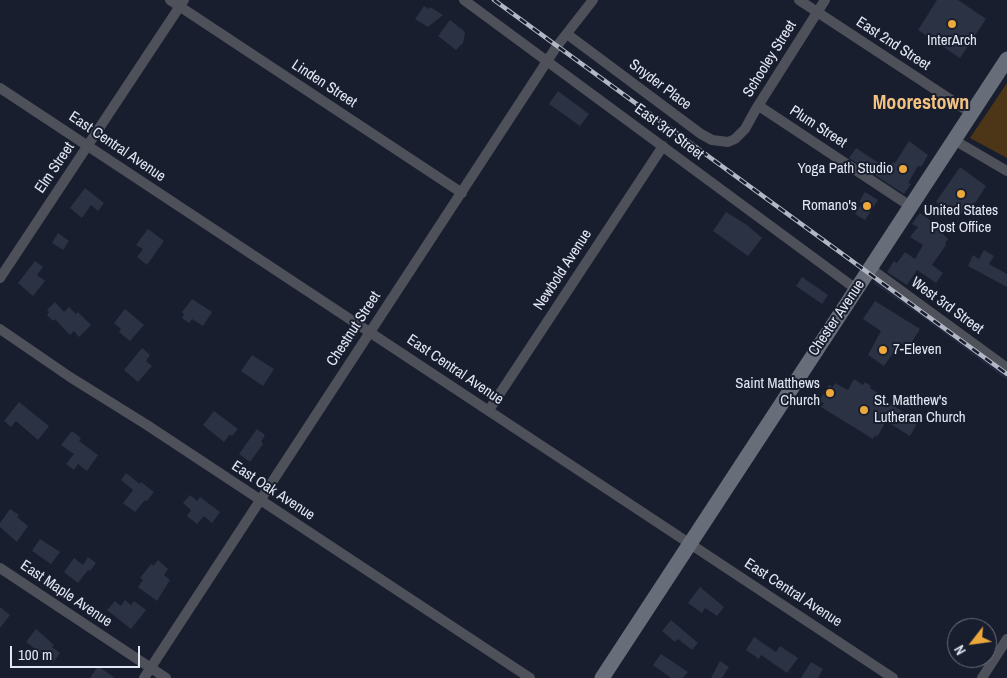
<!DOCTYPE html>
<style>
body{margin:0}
#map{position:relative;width:1007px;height:678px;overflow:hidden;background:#191e2f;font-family:"Archivo Narrow",sans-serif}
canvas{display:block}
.north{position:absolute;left:947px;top:618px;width:50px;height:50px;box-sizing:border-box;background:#191e2f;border:1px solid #6a6e7d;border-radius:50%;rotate:240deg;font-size:14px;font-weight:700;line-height:20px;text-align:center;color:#e3e7f3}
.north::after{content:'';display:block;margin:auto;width:18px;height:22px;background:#eda83b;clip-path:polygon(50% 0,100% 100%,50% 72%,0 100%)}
.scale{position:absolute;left:10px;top:646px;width:130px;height:22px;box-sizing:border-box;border:2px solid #e3e7f3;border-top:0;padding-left:6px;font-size:15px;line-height:18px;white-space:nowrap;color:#e3e7f3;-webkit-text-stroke:4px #191e2f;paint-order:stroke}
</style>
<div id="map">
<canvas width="1007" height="678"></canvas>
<div class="north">N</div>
<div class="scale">100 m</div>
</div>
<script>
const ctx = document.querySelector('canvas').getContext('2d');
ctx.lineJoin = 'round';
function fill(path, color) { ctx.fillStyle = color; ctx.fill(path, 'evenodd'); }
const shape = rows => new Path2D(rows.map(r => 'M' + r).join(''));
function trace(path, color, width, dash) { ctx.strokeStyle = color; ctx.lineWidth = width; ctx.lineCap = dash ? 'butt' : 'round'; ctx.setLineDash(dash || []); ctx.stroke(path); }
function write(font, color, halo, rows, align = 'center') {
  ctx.font = font + ' "Archivo Narrow",sans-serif'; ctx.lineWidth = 4; ctx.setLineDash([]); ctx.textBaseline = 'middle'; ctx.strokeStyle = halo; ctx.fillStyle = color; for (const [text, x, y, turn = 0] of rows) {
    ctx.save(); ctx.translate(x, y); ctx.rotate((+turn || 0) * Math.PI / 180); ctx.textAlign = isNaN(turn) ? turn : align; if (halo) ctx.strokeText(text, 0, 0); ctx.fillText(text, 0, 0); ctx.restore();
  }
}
fill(shape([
 [878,277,1007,371,1007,380,921,316,873,283]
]), '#21283e');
fill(shape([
 [1007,83,1007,158,970,138]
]), '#4c3617');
fill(shape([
 [937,0,958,0,986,19,960,58,918,30],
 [424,6,429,9,430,7,443,15,428,27,415,19],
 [450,20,465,32,463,43,456,50,438,36],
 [558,91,589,114,580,126,549,104],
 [909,141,928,155,921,167,918,166,908,183,911,184,904,194,849,158,856,148,888,169,893,162,895,163],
 [960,167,986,186,972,208,967,206,959,217,936,202],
 [85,188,104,203,98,211,91,205,82,218,70,208],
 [865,192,878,200,865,220,855,214,862,203,859,202],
 [726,212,747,225,762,238,748,256,713,231],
 [920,213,945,231,943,234,948,239,945,243,946,245,932,265,943,273,936,283,917,270,907,285,887,272,894,261,897,263,905,252,915,259,923,245,910,237,918,227,912,224],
 [148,229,164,241,147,265,137,257,143,249,136,245],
 [58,233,69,241,63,250,52,243],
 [984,250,994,256,989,264,1007,274,1007,287,968,266,973,255,979,259],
 [35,261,43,267,37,275,45,281,33,296,18,283],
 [802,277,828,295,822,304,796,286],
 [192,299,212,312,203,326,192,319,189,323,182,318,184,314,182,312],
 [875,301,920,329,908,348,900,343,884,366,868,355,881,331,863,319],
 [55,302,64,312,69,307,76,314,78,312,91,325,79,337,74,331,70,335,55,319,53,321,47,315,49,312,47,310],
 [125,309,144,325,130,341,119,332,121,329,114,323],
 [142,348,150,355,146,361,152,366,138,382,124,370],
 [252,355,274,369,263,386,241,371],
 [854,379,863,385,865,382,871,386,870,388,881,395,880,397,918,422,910,436,886,421,879,434,876,437,875,435,873,439,821,407,824,403,819,401,829,385,833,387,835,383,848,390],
 [19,402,49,426,38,440,16,421,11,427,4,421],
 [214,411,238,429,232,436,230,434,224,442,203,425],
 [257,429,265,435,261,442,263,444,250,462,239,454],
 [72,431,81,438,79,441,98,455,87,471,78,464,74,470,66,464,74,454,61,445],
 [126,473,140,484,141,482,154,492,147,501,145,500,135,512,123,503,133,490,121,480],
 [190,495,197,501,200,497,220,512,212,523,204,516,197,524,187,516,191,510,183,503],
 [10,509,19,515,17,517,28,526,17,542,0,527,0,523],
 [40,539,60,552,51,564,32,551],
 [88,557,96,563,90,571,88,570,78,583,64,572,74,558,83,565],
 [158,560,168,569,164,575,170,580,157,601,138,587,143,580,140,578,151,564,153,566],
 [700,587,724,607,717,616,705,608,702,613,688,603],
 [125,600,131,605,134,601,146,610,131,629,107,610,115,601,121,606],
 [0,607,10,615,0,628],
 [671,620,698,643,692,650,678,639,675,642,662,631],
 [36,629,54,645,52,647,60,653,53,663,26,642],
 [754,637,776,652,780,646,798,658,787,673,761,655,759,659,746,650],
 [661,654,688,672,683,678,671,678,653,665],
 [720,661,729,667,722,678,711,678],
 [811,662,823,669,818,678,801,678],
 [98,666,115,678,90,678]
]), '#2b3243');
trace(shape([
 [170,0,462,193],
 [464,0,856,289],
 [799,0,971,113],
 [567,34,701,134,712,140,728,142,735,139,745,129,756,109,825,0],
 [0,88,893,678],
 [759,106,910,206],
 [954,140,1007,171],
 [870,268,1007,368],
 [0,278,184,0],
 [0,329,70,377,147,425,530,678],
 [489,410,663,146],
 [0,568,166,678],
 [144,678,557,46,593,0],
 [982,678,1007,639]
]), '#4e5159', 10);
trace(shape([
 [602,678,1007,59]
]), '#686d7a', 15);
const rail = shape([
 [494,0,1007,374]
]);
trace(rail, '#b3b7c4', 4.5);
trace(rail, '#191e2f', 2.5, [8]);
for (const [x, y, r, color] of [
 [952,24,5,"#eda83b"],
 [903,169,5,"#eda83b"],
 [961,194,5,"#eda83b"],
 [867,206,5,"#eda83b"],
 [883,350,5,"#eda83b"],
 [830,393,5,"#eda83b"],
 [864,410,5,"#eda83b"]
]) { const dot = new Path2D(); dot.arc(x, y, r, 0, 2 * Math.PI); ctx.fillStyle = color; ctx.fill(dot); trace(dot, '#191e2f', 2); }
write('15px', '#e3e7f3', '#191e2f', [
 ["InterArch",952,41,"center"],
 ["Yoga Path Studio",893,169],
 ["Romano's",857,206],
 ["United States",961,211,"center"],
 ["Post Office",961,228,"center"],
 ["7-Eleven",893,350,"left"],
 ["Saint Matthews",820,384],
 ["Church",820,401],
 ["St. Matthew's",874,401,"left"],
 ["Lutheran Church",874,418,"left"]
], 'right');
write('15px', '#e3e7f3', '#191e2f', [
 ["East 2nd Street",893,44,33],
 ["Schooley Street",770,59,-58],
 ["Linden Street",324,84,33],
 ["Snyder Place",660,85,37],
 ["Plum Street",818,127,33],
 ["East 3rd Street",669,132,37],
 ["East Central Avenue",117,147,34],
 ["Elm Street",55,168,-56],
 ["Newbold Avenue",563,270,-57],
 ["West 3rd Street",947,306,36],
 ["Chester Avenue",837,318,-56],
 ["Chestnut Street",354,329,-57],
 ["East Central Avenue",455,370,34],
 ["East Oak Avenue",273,491,33],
 ["East Central Avenue",793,593,33],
 ["East Maple Avenue",66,594,34]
]);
write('bold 20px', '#f3c381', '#191e2f', [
 ["Moorestown",921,104]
]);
</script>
